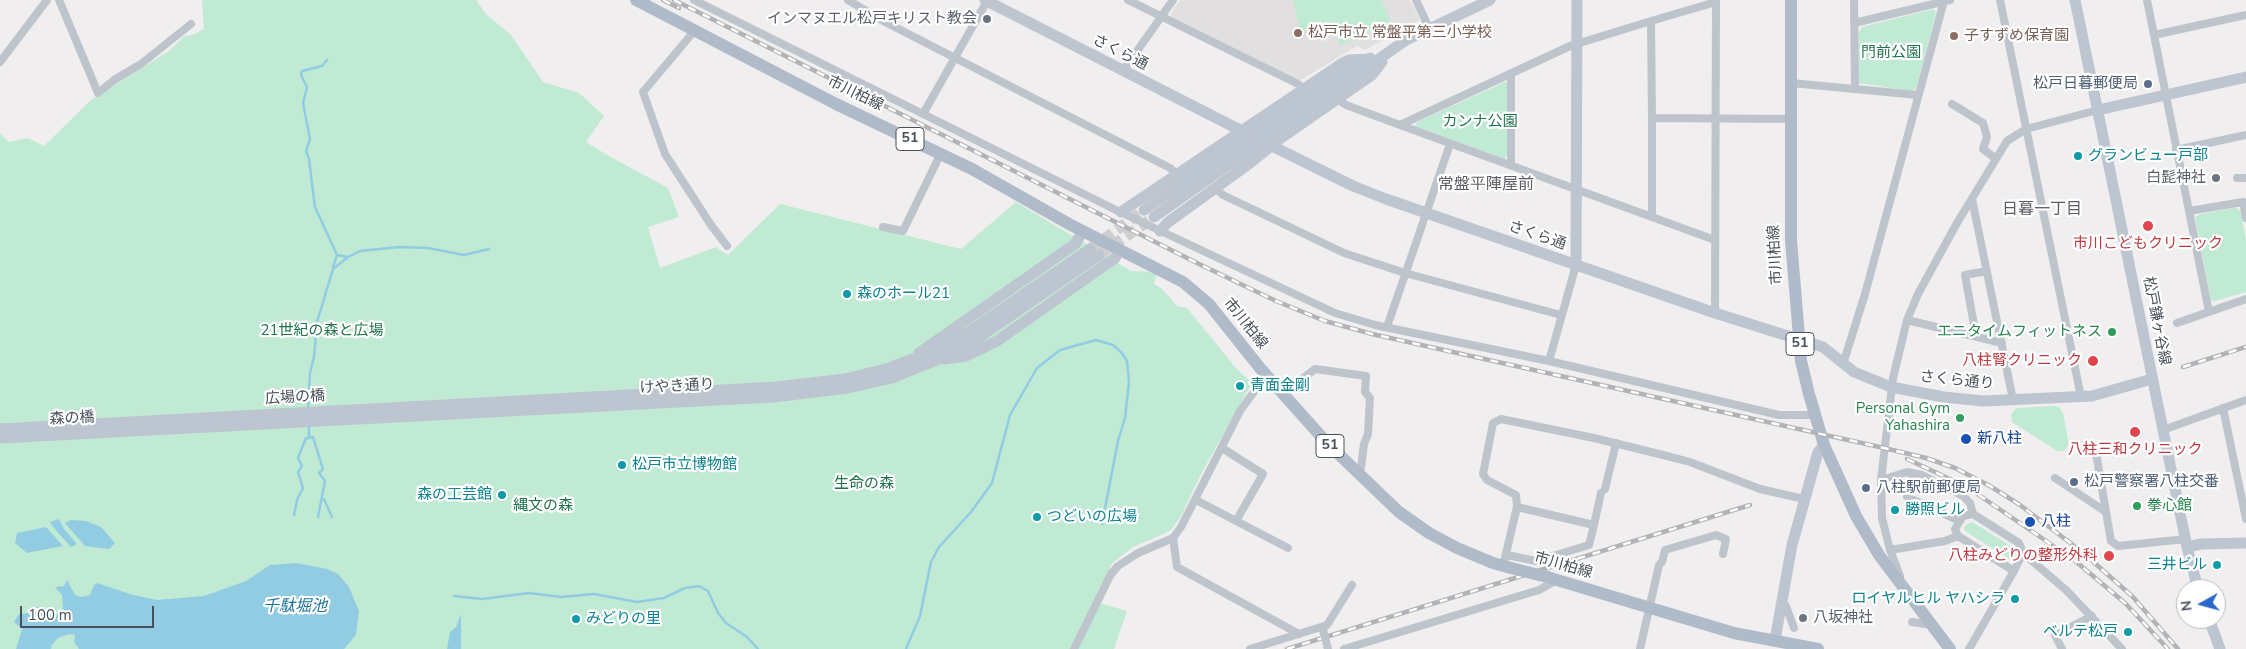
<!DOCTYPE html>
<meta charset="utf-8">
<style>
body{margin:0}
#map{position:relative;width:2246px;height:649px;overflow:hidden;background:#f0eeee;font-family:"Nunito Sans",sans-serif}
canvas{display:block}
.north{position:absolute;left:2176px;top:579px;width:50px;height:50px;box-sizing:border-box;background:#fff;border:1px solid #b6b9bd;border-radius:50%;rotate:263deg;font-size:14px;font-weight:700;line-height:20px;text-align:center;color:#485059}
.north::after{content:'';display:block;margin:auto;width:18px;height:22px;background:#2b66cd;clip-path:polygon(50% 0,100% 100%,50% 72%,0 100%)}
.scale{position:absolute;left:20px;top:606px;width:134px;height:22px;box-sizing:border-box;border:2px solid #485059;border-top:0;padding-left:6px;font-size:15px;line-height:18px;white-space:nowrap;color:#485059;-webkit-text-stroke:4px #fff;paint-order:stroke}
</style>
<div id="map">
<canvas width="2246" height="649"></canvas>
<div class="north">N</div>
<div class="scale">100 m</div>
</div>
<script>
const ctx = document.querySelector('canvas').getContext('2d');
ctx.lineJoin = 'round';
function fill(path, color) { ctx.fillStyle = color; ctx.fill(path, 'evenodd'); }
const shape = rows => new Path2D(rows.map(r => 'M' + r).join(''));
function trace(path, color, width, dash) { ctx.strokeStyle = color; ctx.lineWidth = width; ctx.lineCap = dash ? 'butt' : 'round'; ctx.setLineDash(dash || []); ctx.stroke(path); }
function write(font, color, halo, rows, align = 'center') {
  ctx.font = font + ' "Nunito Sans","Noto Sans JP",sans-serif'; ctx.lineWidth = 4.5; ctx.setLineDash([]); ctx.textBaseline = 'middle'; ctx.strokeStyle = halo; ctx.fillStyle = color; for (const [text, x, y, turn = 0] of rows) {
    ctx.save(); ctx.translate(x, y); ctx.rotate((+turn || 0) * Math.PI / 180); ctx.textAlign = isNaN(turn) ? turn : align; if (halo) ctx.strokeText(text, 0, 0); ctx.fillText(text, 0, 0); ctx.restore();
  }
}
fill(shape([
 [1180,0,1410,0,1420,20,1365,50,1357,46,1299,81,1172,20,1171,13]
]), '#e1dfdf');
fill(shape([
 [202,0,476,0,486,14,511,35,543,82,579,93,604,116,586,142,607,155,668,188,679,217,648,227,660,268,716,247,728,255,780,204,961,249,1016,202,1131,271,1157,272,1154,284,1162,289,1177,306,1187,308,1235,367,1252,383,1201,474,1181,516,1170,531,1133,547,1111,564,1099,603,1127,611,1114,649,0,649,0,133,9,142,28,138,44,146,91,100,169,51,183,37,195,34,204,29],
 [1293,0,1381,0,1391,21,1340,46,1334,24,1300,31],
 [1933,9,1936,13,1916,88,1911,91,1859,83,1858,34,1862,27],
 [1505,82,1507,82,1507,154,1505,159,1415,126,1417,122],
 [2234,208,2237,208,2241,213,2246,240,2246,292,2215,301,2211,300,2195,217,2201,214],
 [2054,406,2059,407,2063,413,2068,440,2068,446,2063,451,2057,451,2012,422,2011,415,2016,408],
 [1972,522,2014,548,2016,552,2014,559,2009,559,1965,531,1964,528,1967,524]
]), '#c0ead3');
fill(shape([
 [59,519,64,529,77,544,71,547,54,528,50,522],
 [71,520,86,521,101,527,115,543,109,549,85,546,65,523],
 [46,527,63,546,27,553,15,543,17,533],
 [296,563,327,569,338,574,349,587,359,611,356,635,344,649,79,649,74,642,75,635,69,634,58,638,51,646,51,649,16,649,22,629,14,622,19,614,29,613,37,607,42,608,51,616,57,615,63,611,63,607,62,595,55,587,64,586,67,580,75,595,82,597,90,595,94,585,97,583,133,595,157,600,204,596,246,581,270,565],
 [461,614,461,649,447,649,450,632,456,627]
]), '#92cce2');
trace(shape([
 [348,257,360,251,399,247,428,248,464,255,489,249],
 [333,267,337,255],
 [325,295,333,269,348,257,337,255,315,207,309,159,306,151,310,139,303,103,307,87,301,75,302,71,322,66,327,60],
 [308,408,310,373,314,357,317,322,325,296],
 [309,426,309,438],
 [309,438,313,437,323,469,319,473,325,481,318,517],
 [324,499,332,517],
 [294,515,297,500,303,488,298,472,302,466,298,458,306,438,309,438],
 [454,596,482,599,529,593,561,597,594,594,637,602,664,598,685,588,699,586,708,591,718,613,726,623,747,637,758,649],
 [906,649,920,616,931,562,939,547,971,512,992,483,1010,415,1037,368,1060,350,1096,340,1113,345,1121,352,1127,361,1129,382,1125,418,1118,441,1102,524]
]), '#92cce2', 2.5);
trace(shape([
 [1090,249,1144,210],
 [1099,255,1154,217]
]), '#ceced0', 11, [11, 5.5]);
trace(shape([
 [59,0,98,93,114,80,141,64,191,24],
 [694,0,1116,210,1335,313,1375,325,1549,361,1779,415,1814,415],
 [848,0,885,22,1170,168,1177,174],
 [1128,0,1298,84,1304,89],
 [1416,0,1429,28],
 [1854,0,1855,89],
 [2000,0,2081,397],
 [2147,0,2154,35,2246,15],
 [1651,21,1716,2,1716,0],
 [1854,23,1950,0],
 [696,29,643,92,665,154,711,225,727,246],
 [2154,35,2189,211],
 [0,62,47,0],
 [1123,71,1173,0],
 [1511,74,1511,165],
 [1791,83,1918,95],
 [1337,99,1346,105,1400,125],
 [1952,104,1983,123,1987,137,1983,149,1996,159],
 [923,114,987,1],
 [1652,118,1652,217],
 [2176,150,2246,135],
 [2237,178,2246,178],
 [1215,188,1223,195,1344,253,1405,273,1561,315],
 [1972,199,2013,400],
 [883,227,903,231,941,153],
 [1715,240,1400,125,1570,46,1651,21,1652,118,1791,119],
 [2209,312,2189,211,2243,202,2246,218],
 [1715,313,1716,2],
 [1907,320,2002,343],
 [2177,323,2246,299],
 [1387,327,1450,144],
 [1976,336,1965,275,1987,271],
 [1549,361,1576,265],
 [1843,364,1865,294,1944,1],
 [1283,394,1315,369,1366,376,1365,392,1370,398,1368,434,1364,444,1361,468,1358,472],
 [2223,408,2246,519],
 [2163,430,2246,400],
 [2085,445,2096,453,2111,541,2118,546,2186,539],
 [1222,448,1263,474,1236,521],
 [1912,473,1912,482,1907,497,1960,521],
 [2055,478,2106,512],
 [1881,480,1907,472,1922,475,1963,496,1970,503,1973,514],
 [1605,489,1616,443],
 [1196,500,1288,548],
 [1517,507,1516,495,1487,480,1483,474,1493,423,1501,419,1594,438,1663,455,1690,462,1760,489,1804,499],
 [1173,538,1177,567,1299,634],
 [1890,550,1945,541,1958,536],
 [2023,553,2066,590,2122,649],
 [1507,555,1536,561,1589,545,1594,525],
 [1503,566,1517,507,1594,525,1601,493],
 [1900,576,1890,550,1882,518,1881,480,1893,378,1907,320,1918,294,1957,223,2007,141,2026,129,2098,110],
 [1781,601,1786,606,1794,628],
 [1912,622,1931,625],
 [1321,627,1327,625,1352,585],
 [1074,649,1111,574,1118,566,1138,553,1173,538,1181,527,1240,411,1266,375],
 [1250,649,1321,627,1323,630],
 [1344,649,1539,590,1557,580],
 [1640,649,1659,565,1662,562,1665,550,1716,535,1726,539,1723,554],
 [1969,649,2014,571,2023,553,2019,543,1973,514,1963,516,1955,529,1958,536,2014,571],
 [2062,649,2055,635,2092,616]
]), '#bec4cb', 8);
trace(shape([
 [985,0,1244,132],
 [2075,0,2187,547,2198,589],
 [2098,110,2246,77],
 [1268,144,1353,186,1386,199,1715,313,1823,347,1854,372,1891,387,1944,397,1983,401,2092,396,2152,379],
 [1144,210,1310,97,1370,58],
 [1121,212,1341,64,1349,60,1370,59],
 [1154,217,1406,40,1490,0],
 [1160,231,1167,223,1250,163,1281,138,1372,75,1382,62],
 [1576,265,1577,0],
 [919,353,1075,244,1083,231],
 [945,359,966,356,997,341,1115,258,1120,249],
 [0,429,777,387,845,379,889,368,937,350,969,332,1090,249],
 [0,438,773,397,848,388,892,378,939,359,971,343,1099,255],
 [2187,547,2201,544,2246,543],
 [2209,619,2220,649],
 [1775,640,1792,545,1818,452,1824,445]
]), '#bdc5d0', 11);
trace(shape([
 [636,0,836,104,972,169,1069,224,1183,282,1209,304,1260,368,1327,443,1399,512,1429,533,1457,548,1493,563,1511,568],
 [1791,0,1791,240,1801,361,1809,394,1824,445,1856,516,1879,555,1950,649],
 [1547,577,1734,633,1818,649]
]), '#b0bbca', 12);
const rail = shape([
 [663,0,679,8],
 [674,0,1199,264,1276,301,1325,321,1372,334,1884,448,1926,458,1955,468,1990,486,2020,505,2081,551,2132,596,2178,649],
 [2183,367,2246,347],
 [1907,459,1967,487,2074,560,2125,603,2168,649],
 [1287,649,1750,505]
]);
trace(rail, '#b1b3b7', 4.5);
trace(rail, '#fff', 2.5, [8]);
trace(shape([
 [1323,630,1328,649]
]), '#bec4cb', 8);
trace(shape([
 [1244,132,1268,144]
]), '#bdc5d0', 11);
trace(shape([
 [1511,568,1547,577]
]), '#b0bbca', 12);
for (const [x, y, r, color] of [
 [987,19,5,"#6b7280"],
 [1298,33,5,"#8d6e63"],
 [1954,36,5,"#8d6e63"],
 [2148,84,5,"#5c6f8a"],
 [2078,156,5,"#0f9aa8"],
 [2216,178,5,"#6b7280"],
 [2148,226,6,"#e0444e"],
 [847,294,5,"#0f9aa8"],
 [2112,332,5,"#2e9e5b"],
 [2093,361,6,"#e0444e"],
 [1240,386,5,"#0f9aa8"],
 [1960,418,5,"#2e9e5b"],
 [2135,432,6,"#e0444e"],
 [1966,439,6,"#1a4fb4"],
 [622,465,5,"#0f9aa8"],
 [2074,482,5,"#5c6f8a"],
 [1866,488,5,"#5c6f8a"],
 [502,495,5,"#0f9aa8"],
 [2137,506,5,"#2e9e5b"],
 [1895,510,5,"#0f9aa8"],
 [1037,517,5,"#0f9aa8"],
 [2030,522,6,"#1a4fb4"],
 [2109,556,6,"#e0444e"],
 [2217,565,5,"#0f9aa8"],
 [2015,599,5,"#0f9aa8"],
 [1803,618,5,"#6b7280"],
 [576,619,5,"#0f9aa8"],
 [2128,632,5,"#0f9aa8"]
]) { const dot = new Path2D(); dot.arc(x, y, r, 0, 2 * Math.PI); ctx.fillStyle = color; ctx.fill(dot); trace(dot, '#fff', 2); }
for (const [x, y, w] of [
 [910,139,28],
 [1800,344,28],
 [1330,446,28]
]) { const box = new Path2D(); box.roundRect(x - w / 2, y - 11.5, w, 23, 4); ctx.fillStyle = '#fff'; ctx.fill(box); trace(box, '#485059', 1); }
write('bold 14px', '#485059', null, [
 ["51",910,139],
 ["51",1800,344],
 ["51",1330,446]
]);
write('15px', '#5b616d', '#fff', [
 ["インマヌエル松戸キリスト教会",977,19],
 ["白髭神社",2206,178],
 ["八坂神社",1813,618,"left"]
], 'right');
write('15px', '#785e54', '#fff', [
 ["松戸市立 常盤平第三小学校",1308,33],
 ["子すずめ保育園",1964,36]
], 'left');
write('15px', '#485059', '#fff', [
 ["さくら通",1120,53,27],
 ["市川柏線",855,94,26],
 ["さくら通",1537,236,19],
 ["市川柏線",1776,255,-93],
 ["松戸鎌ヶ谷線",2156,321,79],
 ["市川柏線",1245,324,51],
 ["さくら通り",1957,381,6],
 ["けやき通り",677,387,-3],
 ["広場の橋",295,398,-3],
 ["森の橋",72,419,-3],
 ["市川柏線",1563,566,16]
]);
write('15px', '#20734f', '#fff', [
 ["門前公園",1891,53],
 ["カンナ公園",1480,122],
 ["21世紀の森と広場",322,331],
 ["生命の森",864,484],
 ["縄文の森",543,506]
]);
write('15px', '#4e5e75', '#fff', [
 ["松戸日暮郵便局",2138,84,"right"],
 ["松戸警察署八柱交番",2084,482],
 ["八柱駅前郵便局",1876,488]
], 'left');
write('15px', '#0d838f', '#fff', [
 ["グランビュー戸部",2088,156],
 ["森のホール21",857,294],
 ["青面金剛",1250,386],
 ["松戸市立博物館",632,465],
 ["森の工芸館",492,495,"right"],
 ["勝照ビル",1905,510],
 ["つどいの広場",1047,517],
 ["三井ビル",2207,565,"right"],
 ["ロイヤルヒル ヤハシラ",2005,599,"right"],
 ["みどりの里",586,619],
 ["ベルテ松戸",2118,632,"right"]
], 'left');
write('15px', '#be3a42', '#fff', [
 ["市川こどもクリニック",2148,244],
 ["八柱腎クリニック",2082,361,"right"],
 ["八柱三和クリニック",2135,450],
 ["八柱みどりの整形外科",2098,556,"right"]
]);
write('15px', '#27864d', '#fff', [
 ["エニタイムフィットネス",2102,332],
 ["Personal Gym",1950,409],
 ["Yahashira",1950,426],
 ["拳心館",2147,506,"left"]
], 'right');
write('15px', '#164399', '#fff', [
 ["新八柱",1977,439],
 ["八柱",2041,522]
], 'left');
write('16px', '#5b5e62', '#fff', [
 ["常盤平陣屋前",1486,185],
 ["日暮一丁目",2042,210]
]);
write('italic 16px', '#1b7699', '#fff', [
 ["千駄堀池",295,607]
]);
</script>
